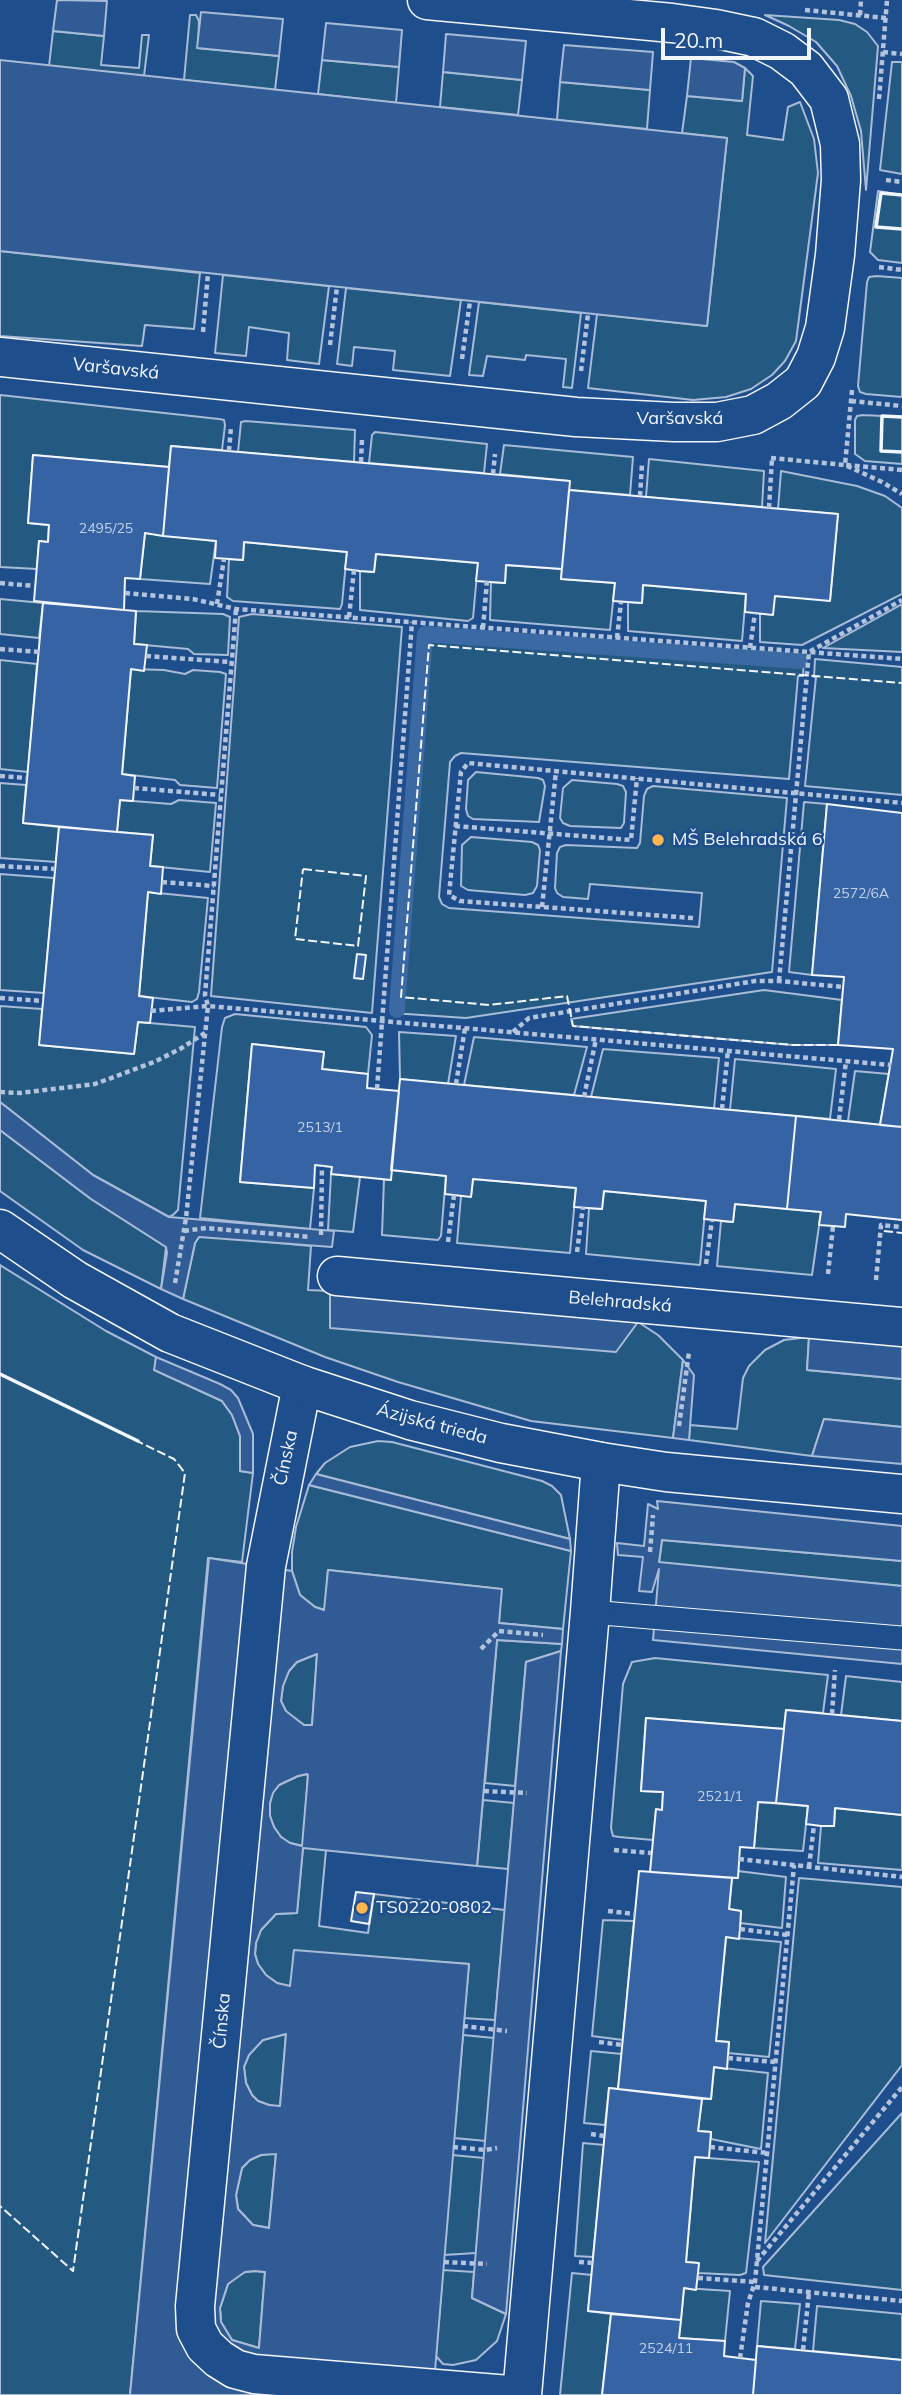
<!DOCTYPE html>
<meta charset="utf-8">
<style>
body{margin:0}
#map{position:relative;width:902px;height:2395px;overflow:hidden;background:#1f4e8c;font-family:Mulish,sans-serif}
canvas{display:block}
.scale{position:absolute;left:661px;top:28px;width:150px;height:32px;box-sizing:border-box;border:4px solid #f2f6ff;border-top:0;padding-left:9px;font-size:21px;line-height:24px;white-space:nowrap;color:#f2f6ff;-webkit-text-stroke:5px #1f4e8c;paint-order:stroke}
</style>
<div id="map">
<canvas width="902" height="2395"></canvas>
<div class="scale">20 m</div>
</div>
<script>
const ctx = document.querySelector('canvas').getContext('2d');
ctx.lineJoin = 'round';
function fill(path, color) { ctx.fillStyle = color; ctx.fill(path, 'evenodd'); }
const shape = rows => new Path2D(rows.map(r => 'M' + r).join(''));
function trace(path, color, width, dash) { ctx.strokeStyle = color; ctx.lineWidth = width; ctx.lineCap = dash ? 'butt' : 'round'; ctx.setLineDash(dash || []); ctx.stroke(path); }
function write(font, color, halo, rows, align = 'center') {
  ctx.font = font + ' Mulish,sans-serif'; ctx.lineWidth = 5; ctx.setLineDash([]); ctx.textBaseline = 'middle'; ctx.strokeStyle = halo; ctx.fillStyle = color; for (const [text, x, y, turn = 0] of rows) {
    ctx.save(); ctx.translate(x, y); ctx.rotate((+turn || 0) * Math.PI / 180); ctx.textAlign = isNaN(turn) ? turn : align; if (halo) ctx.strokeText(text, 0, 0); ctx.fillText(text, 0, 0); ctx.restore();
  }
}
const green = shape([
 [190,15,196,15,199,21,198,48,279,56,275,90,184,80,190,15],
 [765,15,839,20,855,24,867,32,878,46,866,190,861,131,851,96,837,66,816,42,789,26,765,15],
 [53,31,104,36,101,65,139,68,142,35,149,35,144,76,49,66,53,31],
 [322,60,399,67,396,103,318,94,322,60],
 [892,62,902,62,902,174,880,170,892,62],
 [745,68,753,76,747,135,783,140,788,107,800,102,814,139,818,173,796,341,785,361,772,375,751,389,726,397,693,400,588,388,597,314,707,326,727,138,682,133,687,96,742,101,745,68],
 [443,72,522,80,518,115,440,107,443,72],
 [560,82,650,90,647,129,557,120,560,82],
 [878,191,902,195,902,263,878,260,870,252,878,191],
 [0,251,200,273,194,329,145,325,142,346,0,336,0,251],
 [223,275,329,286,319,364,287,360,289,333,249,327,246,356,215,353,223,275],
 [877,276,902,278,902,397,866,394,860,392,858,386,867,282,869,277,877,276],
 [346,288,461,300,450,376,393,370,395,351,354,347,352,366,337,364,346,288],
 [479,302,581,313,572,388,563,387,566,359,526,355,525,360,487,356,483,376,469,375,479,302],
 [0,395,219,419,224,420,225,425,222,450,171,446,169,467,33,455,28,523,49,525,48,542,39,541,37,569,0,567,0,395],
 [863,415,902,417,902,464,865,461,855,454,855,420,857,416,863,415],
 [246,421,355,430,354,462,238,452,241,422,246,421],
 [375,432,487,444,484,473,369,463,372,435,375,432],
 [504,445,633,457,630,495,569,490,569,481,500,474,504,445],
 [649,459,764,471,762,507,646,497,649,459],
 [781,471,857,486,885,496,902,508,902,594,802,645,760,642,760,614,775,596,830,600,838,514,778,509,781,471],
 [145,533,216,541,210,584,140,579,145,533],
 [244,542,347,552,342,604,340,609,233,601,227,597,229,559,243,560,244,542],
 [376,554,478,563,473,618,468,621,360,610,360,571,374,572,376,554],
 [506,565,562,569,561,579,615,583,610,630,490,620,491,582,505,583,506,565],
 [643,585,746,594,742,641,628,631,628,602,642,603,643,585],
 [0,599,43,603,39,638,0,634,0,599],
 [902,604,902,652,823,648,902,604],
 [136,611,223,614,230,617,228,655,194,654,188,649,134,644,136,611],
 [252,614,402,627,372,1013,211,996,239,617,252,614],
 [422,628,804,657,803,676,798,676,789,779,461,753,455,756,450,762,439,897,442,904,449,908,699,927,702,893,590,884,588,899,563,897,557,893,555,888,557,853,560,847,566,845,637,848,640,843,644,796,647,789,653,786,787,798,772,972,466,1018,392,1013,422,628],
 [815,659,902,667,902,795,805,786,816,677,814,677,815,659],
 [0,660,37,664,28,772,0,769,0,660],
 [131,669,164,670,185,674,193,670,220,672,226,674,217,788,180,785,175,780,122,774,131,669],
 [476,772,538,778,543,780,545,786,539,822,473,819,468,816,466,809,468,780,476,772],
 [572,780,617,784,623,786,626,792,624,823,621,828,570,826,563,823,560,818,563,788,572,780],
 [0,783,26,785,23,823,59,827,56,862,0,858,0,783],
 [120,800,171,804,179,800,216,803,210,872,150,866,153,835,117,832,120,800],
 [804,802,827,804,812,975,789,972,804,802],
 [471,837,532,842,538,845,540,850,537,886,533,893,525,895,468,890,461,886,462,845,471,837],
 [0,874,54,878,44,993,0,990,0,874],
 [148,892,208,898,199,992,197,999,192,1002,139,996,148,892],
 [764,990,842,1000,838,1045,792,1045,573,1026,571,1019,764,990],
 [0,1006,42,1009,40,1045,134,1054,138,1022,195,1027,178,1210,173,1215,169,1217,93,1175,0,1102,0,1006],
 [235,1014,366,1027,372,1035,368,1074,322,1069,324,1052,252,1044,240,1182,314,1188,310,1229,200,1218,222,1027,225,1018,235,1014],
 [399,1032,456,1036,448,1084,400,1079,399,1032],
 [474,1037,587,1047,574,1095,464,1085,474,1037],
 [603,1049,719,1058,714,1109,591,1097,603,1049],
 [735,1059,836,1069,830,1119,730,1110,735,1059],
 [855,1071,889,1074,880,1125,848,1121,855,1071],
 [0,1130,91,1199,166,1247,161,1289,83,1250,0,1191,0,1130],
 [391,1170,446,1176,441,1236,438,1240,382,1235,384,1179,391,1180,391,1170],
 [331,1174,360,1177,353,1232,328,1230,331,1174],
 [473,1179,576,1188,570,1253,457,1243,461,1196,471,1196,473,1179],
 [604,1191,706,1201,700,1265,586,1254,589,1208,602,1209,604,1191],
 [735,1204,821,1212,812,1275,717,1266,721,1221,733,1222,735,1204],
 [204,1236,311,1246,308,1290,330,1291,331,1328,638,1322,658,1335,683,1360,673,1438,531,1421,398,1382,325,1357,183,1299,195,1243,199,1237,204,1236],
 [0,1265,106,1331,156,1357,155,1370,222,1401,232,1415,240,1436,240,1471,253,1473,242,1562,208,1558,130,2395,0,2395,0,1265],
 [809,1337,807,1370,902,1379,902,1427,824,1419,812,1456,689,1440,690,1425,737,1429,743,1378,749,1366,765,1350,784,1340,809,1337],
 [378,1441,392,1442,542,1481,552,1486,561,1495,570,1539,316,1474,325,1463,350,1447,378,1441],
 [309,1485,571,1551,563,1629,499,1623,501,1589,328,1570,325,1610,315,1607,300,1595,292,1571,292,1552,296,1527,309,1485],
 [662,1540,902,1561,902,1586,659,1563,662,1540],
 [497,1640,562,1644,561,1651,526,1662,515,1786,485,1783,497,1640],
 [317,1654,312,1725,304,1725,286,1712,281,1701,283,1685,289,1671,297,1662,317,1654],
 [655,1658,828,1675,823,1713,786,1710,784,1729,646,1718,641,1791,663,1792,662,1810,656,1810,653,1840,619,1837,613,1836,611,1828,623,1684,632,1662,655,1658],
 [846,1676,902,1682,902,1721,841,1715,846,1676],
 [308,1774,303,1846,290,1843,281,1837,274,1827,270,1816,270,1803,272,1793,279,1785,298,1776,308,1774],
 [483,1800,514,1803,508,1869,477,1866,483,1800],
 [758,1802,808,1806,803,1851,754,1848,758,1802],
 [835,1808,902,1815,902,1870,818,1863,821,1826,834,1826,835,1808],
 [303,1847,326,1850,319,1926,368,1933,374,1894,505,1910,495,2020,464,2018,469,1964,294,1951,291,1987,277,1983,266,1975,258,1964,255,1954,256,1943,261,1930,276,1914,297,1913,303,1847],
 [738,1871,786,1877,782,1928,740,1923,741,1911,729,1909,732,1878,738,1878,738,1871],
 [799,1878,902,1887,902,2065,765,2243,799,1878],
 [603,1920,634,1921,623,2040,592,2036,603,1920],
 [726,1937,781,1942,769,2057,728,2053,729,2042,716,2041,726,1937],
 [286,2034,280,2107,269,2105,258,2101,252,2095,246,2083,244,2067,249,2054,263,2040,286,2034],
 [463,2035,494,2038,486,2141,454,2138,463,2035],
 [591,2051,622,2054,618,2089,609,2088,605,2125,584,2123,591,2051],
 [714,2067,768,2073,761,2149,711,2139,711,2132,698,2131,702,2099,711,2099,714,2067],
 [902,2113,902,2290,764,2275,763,2267,902,2113],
 [583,2143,604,2145,593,2257,575,2256,583,2143],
 [276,2153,269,2228,253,2225,238,2209,236,2195,242,2168,250,2160,261,2155,276,2153],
 [452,2155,484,2158,476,2253,444,2255,452,2155],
 [695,2157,759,2162,746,2273,740,2275,698,2273,698,2263,686,2262,695,2157],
 [443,2270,474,2272,472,2298,506,2314,497,2341,476,2360,453,2365,443,2364,436,2356,443,2270],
 [255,2271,265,2272,259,2348,232,2340,221,2322,220,2308,228,2284,236,2276,245,2272,255,2271],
 [572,2273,592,2275,588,2311,611,2314,602,2395,560,2395,572,2273],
 [684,2288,730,2291,725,2341,679,2338,684,2288],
 [761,2301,800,2304,795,2349,757,2346,761,2301],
 [817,2306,902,2314,902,2360,813,2351,817,2306]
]);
fill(green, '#245a82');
trace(green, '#a8bbd7', 2);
const parking = shape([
 [57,0,107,1,104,36,53,31,57,0],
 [201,12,283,19,279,56,197,48,201,12],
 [326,23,402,30,399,67,322,60,326,23],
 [446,34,526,41,522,80,443,72,446,34],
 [564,45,653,52,650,90,560,82,564,45],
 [691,58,734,62,745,68,742,101,687,96,691,58],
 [0,60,727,138,707,326,0,251,0,60],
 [0,1102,93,1175,169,1217,334,1231,332,1247,199,1237,195,1243,183,1299,161,1289,167,1253,166,1247,91,1199,0,1130,0,1102],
 [330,1291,638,1322,616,1352,330,1328,330,1291],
 [809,1337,902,1346,902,1379,807,1370,809,1337],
 [156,1357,220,1384,231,1390,238,1398,253,1434,253,1473,240,1471,240,1436,232,1415,222,1401,154,1370,156,1357],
 [683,1360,694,1375,689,1440,673,1438,683,1360],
 [824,1419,902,1427,902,1464,812,1456,824,1419],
 [316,1474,570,1539,571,1551,309,1485,316,1474],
 [657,1501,902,1526,902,1561,662,1540,659,1562,902,1586,902,1664,653,1640,659,1569,652,1592,639,1591,643,1557,618,1555,617,1543,644,1546,648,1504,658,1509,657,1501],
 [209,1558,292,1571,300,1595,315,1607,324,1610,328,1570,502,1589,499,1623,563,1629,562,1644,497,1640,477,1866,303,1848,297,1913,276,1914,261,1930,256,1943,255,1954,258,1964,266,1975,277,1983,290,1986,294,1950,469,1964,433,2395,130,2395,209,1558],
 [317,1654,312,1725,304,1725,286,1711,281,1701,283,1686,289,1671,297,1662,317,1654],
 [307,1774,308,1775,302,1846,290,1843,281,1837,274,1827,270,1816,270,1803,273,1793,279,1785,298,1776,307,1774],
 [286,2034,280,2106,269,2105,258,2101,252,2095,246,2083,244,2067,249,2055,263,2040,286,2034],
 [276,2154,269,2228,253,2225,238,2209,236,2195,242,2168,250,2160,261,2155,276,2154],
 [255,2271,265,2272,259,2348,232,2340,221,2322,220,2308,228,2284,245,2272,255,2271],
 [561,1651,506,2314,472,2298,495,2020,526,1662,561,1651]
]);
fill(parking, '#305b95');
trace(parking, '#a8bbd7', 2);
trace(shape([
 [397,1010,425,634,800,661]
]), '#3b69a3', 16);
const building = shape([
 [171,446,570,481,562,569,506,565,505,583,476,581,478,563,376,554,374,572,360,571,345,569,347,552,244,542,243,560,215,558,216,541,163,536,171,446],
 [33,455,169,467,163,536,145,533,140,579,125,578,124,610,34,601,39,541,48,542,49,525,28,523,33,455],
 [569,490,838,514,830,601,775,596,773,615,745,612,746,594,643,585,642,603,613,601,615,583,561,579,569,490],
 [43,603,136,611,134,644,147,645,144,671,131,669,122,774,135,776,134,788,133,801,120,800,117,832,23,823,43,603],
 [827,804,902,813,902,1127,880,1125,893,1049,838,1045,844,977,812,975,827,804],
 [59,827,153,835,150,866,163,867,161,894,148,892,139,996,153,998,150,1023,138,1022,134,1054,39,1045,59,827],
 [357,954,366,955,363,979,354,978,357,954],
 [252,1044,324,1052,322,1069,368,1074,367,1088,399,1091,391,1180,331,1174,332,1167,315,1165,314,1188,240,1182,252,1044],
 [400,1079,796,1116,787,1209,735,1204,733,1222,704,1219,706,1201,604,1191,602,1209,574,1207,576,1188,473,1179,471,1197,445,1194,446,1176,391,1170,400,1079],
 [796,1116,902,1127,902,1220,846,1214,845,1227,833,1226,819,1225,821,1212,787,1209,796,1116],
 [786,1710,902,1721,902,1815,835,1808,834,1826,821,1826,806,1824,808,1806,776,1803,786,1710],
 [646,1718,784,1729,776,1803,758,1802,754,1848,740,1847,738,1878,650,1872,656,1809,662,1810,663,1792,641,1791,646,1718],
 [639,1871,732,1878,729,1909,741,1911,740,1929,739,1939,726,1937,716,2041,729,2042,727,2069,714,2067,711,2099,618,2089,639,1871],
 [356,1892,374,1894,369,1924,351,1921,356,1892],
 [609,2088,702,2099,698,2131,711,2132,709,2158,695,2157,686,2262,699,2263,698,2273,696,2290,684,2288,681,2320,588,2311,609,2088],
 [611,2314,681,2320,679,2338,725,2341,724,2356,756,2360,753,2395,602,2395,611,2314],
 [757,2346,902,2360,902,2395,753,2395,757,2346]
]);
fill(building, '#3563a3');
trace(building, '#f2f6ff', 2);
const lane = shape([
 [590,1612,902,1638]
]);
const street = shape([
 [0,357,576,417,674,422,717,422,753,415,779,401,803,382,816,357,825,328,835,255,841,180,840,144,829,99,806,69,782,51,754,37,716,29,672,23,427,0],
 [337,1276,902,1327],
 [302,1385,266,1566,195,2306,196,2329,205,2346,219,2359,235,2369,254,2374,509,2395],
 [522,2395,590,1612,601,1462]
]);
const secondary = shape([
 [0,1229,75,1280,170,1333,302,1385,410,1420,501,1443,601,1462,666,1472,902,1494]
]);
trace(lane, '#f2f6ff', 25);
trace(street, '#f2f6ff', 41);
trace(secondary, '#f2f6ff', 41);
trace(shape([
 [805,10,886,18],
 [860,15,861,0],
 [883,52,902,54],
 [879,99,887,0],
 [886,180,902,182],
 [879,267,902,270],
 [203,332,208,273],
 [330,345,337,287],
 [462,359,470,301],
 [581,371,588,314],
 [852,390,845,465,902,470],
 [851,401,902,406],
 [229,451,231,427],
 [771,458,845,465,882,482,902,494],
 [361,462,362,439],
 [493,474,495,454],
 [640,496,642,464],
 [769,508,772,458],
 [0,583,35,586],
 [125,593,193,599,236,609,902,659],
 [217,604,224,559],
 [349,617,354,570],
 [483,628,487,581],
 [617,638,621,602],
 [750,648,755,613],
 [0,649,39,652],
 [146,656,231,662],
 [0,776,27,778],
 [134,788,220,795],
 [455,826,631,840,637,778],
 [0,866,55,869],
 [162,882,214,886],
 [542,907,556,771],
 [693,918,460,901,449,895,461,772,468,763,902,803],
 [779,981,809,652,902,600],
 [0,998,43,1001],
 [151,1011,208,1006,891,1065],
 [513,1032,529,1018,755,981,779,981,843,987],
 [456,1084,465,1028],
 [377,1089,412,622],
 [0,1092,20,1093,95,1084,154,1062,180,1049,205,1033],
 [584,1097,596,1039],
 [722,1109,728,1050],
 [839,1120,846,1061],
 [184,1231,206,1228,311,1237],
 [321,1235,322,1166],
 [448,1242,454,1195],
 [577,1252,583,1207],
 [706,1264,712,1220],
 [828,1274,833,1226],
 [876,1280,881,1225,902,1227],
 [175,1283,186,1218,208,1006,205,995,236,609],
 [679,1426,689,1352],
 [650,1552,653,1515],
 [481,1649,499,1631,543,1635],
 [832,1714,835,1670],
 [484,1791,527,1793],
 [614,1850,651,1853],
 [739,1859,902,1877],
 [809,1867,814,1825],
 [608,1911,635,1914],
 [740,1929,787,1935],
 [463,2026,507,2031],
 [599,2042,623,2045],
 [728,2058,775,2062],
 [591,2134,604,2136],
 [453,2147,485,2150,497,2148],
 [710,2147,767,2153],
 [757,2261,902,2087],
 [444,2262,487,2264],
 [579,2262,593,2263],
 [698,2278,755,2282],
 [755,2287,902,2301],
 [803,2350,809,2292],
 [740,2358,748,2303,755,2282,794,1865]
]), '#b3c4dc', 4.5, [5, 3.5]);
trace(lane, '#1f4e8c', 23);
trace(street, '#1f4e8c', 38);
trace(secondary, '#1f4e8c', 38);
trace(shape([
 [303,869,366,876,358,946,295,939,303,869],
 [838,1045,793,1045,573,1026,567,996,489,1005,401,997,429,645,902,683],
 [884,1231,902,1233],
 [0,1374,174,1459,185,1473,73,2271,0,2206]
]), '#f2f6ff', 2, [9, 3.5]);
trace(shape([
 [902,195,881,193,876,227,902,229],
 [902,417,882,416,881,451,902,452],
 [0,1374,138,1441]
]), '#f2f6ff', 3.5);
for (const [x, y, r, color] of [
 [658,840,7,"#ffb74d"],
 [362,1908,7,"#ffb74d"]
]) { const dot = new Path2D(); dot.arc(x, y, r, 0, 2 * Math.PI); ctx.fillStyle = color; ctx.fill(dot); trace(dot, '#1f4e8c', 2.5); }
write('14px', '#c3d1e8', null, [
 ["2495/25",106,529],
 ["2572/6A",861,894],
 ["2513/1",320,1128],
 ["2521/1",720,1797],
 ["2524/11",666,2349]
]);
write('18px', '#f2f6ff', '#1f4e8c', [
 ["Varšavská",116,369,6],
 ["Varšavská",680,419],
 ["Belehradská",620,1302,5],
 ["Ázijská trieda",432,1424,15],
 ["Čínska",286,1458,-78],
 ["Čínska",222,2021,-85]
]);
write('18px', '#f2f6ff', '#1f4e8c', [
 ["MŠ Belehradská 6",672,840],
 ["TS0220-0802",376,1908]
], 'left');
</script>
